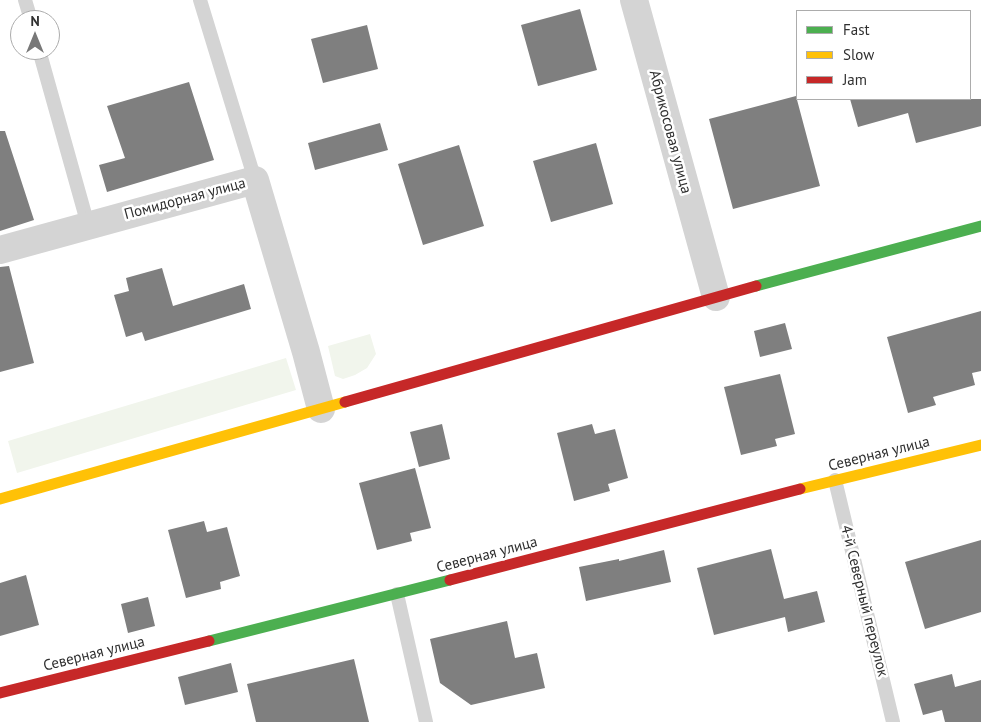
<!DOCTYPE html>
<meta charset="utf-8">
<style>
body{margin:0}
#map{position:relative;width:981px;height:722px;overflow:hidden;background:#fff;font-family:"PT Sans",sans-serif}
canvas{display:block}
.legend{position:absolute;left:796px;top:10px;width:175px;height:90px;box-sizing:border-box;background:#fff;border:1px solid #acacac;margin:0;padding:6px 9px;list-style:none;font-size:15px;color:#2f2f2f}
.legend li{display:flex;align-items:center;gap:10px;height:25px}
.legend b{width:25px;border:1px solid #acacac}
.north{position:absolute;left:10px;top:10px;width:50px;height:50px;box-sizing:border-box;background:#fff;border:1px solid #acacac;border-radius:50%;rotate:0deg;font-size:14px;font-weight:700;line-height:20px;text-align:center;color:#2f2f2f}
.north::after{content:'';display:block;margin:auto;width:18px;height:22px;background:#787878;clip-path:polygon(50% 0,100% 100%,50% 72%,0 100%)}
</style>
<div id="map">
<canvas width="981" height="722"></canvas>
<ul class="legend">
<li><b style="height:6px;background:#4caf50"></b>Fast</li>
<li><b style="height:6px;background:#ffc107"></b>Slow</li>
<li><b style="height:6px;background:#c62828"></b>Jam</li>
</ul>
<div class="north">N</div>
</div>
<script>
const ctx = document.querySelector('canvas').getContext('2d');
ctx.lineJoin = 'round';
function fill(path, color) { ctx.fillStyle = color; ctx.fill(path, 'evenodd'); }
const shape = rows => new Path2D(rows.map(r => 'M' + r).join(''));
function trace(path, color, width, dash) { ctx.strokeStyle = color; ctx.lineWidth = width; ctx.lineCap = dash ? 'butt' : 'round'; ctx.setLineDash(dash || []); ctx.stroke(path); }
function write(font, color, halo, rows, align = 'center') {
  ctx.font = font + ' "PT Sans",sans-serif'; ctx.lineWidth = 5; ctx.setLineDash([]); ctx.textBaseline = 'middle'; ctx.strokeStyle = halo; ctx.fillStyle = color; for (const [text, x, y, turn = 0] of rows) {
    ctx.save(); ctx.translate(x, y); ctx.rotate((+turn || 0) * Math.PI / 180); ctx.textAlign = isNaN(turn) ? turn : align; if (halo) ctx.strokeText(text, 0, 0); ctx.fillText(text, 0, 0); ctx.restore();
  }
}
fill(shape([
 [370,334,376,354,367,368,355,375,343,379,335,376,328,346],
 [286,358,296,390,17,473,8,441]
]), '#f1f5ec');
fill(shape([
 [580,9,597,70,538,86,521,25],
 [367,25,378,69,323,83,311,39],
 [189,82,214,160,107,192,99,165,125,158,107,106],
 [796,96,820,186,733,209,709,119],
 [850,99,981,99,981,126,916,143,908,113,858,127],
 [380,123,388,150,315,170,308,143],
 [0,131,5,131,34,220,0,231],
 [596,143,613,204,551,222,533,161],
 [459,145,484,226,423,245,398,164],
 [9,266,34,363,0,372,0,267],
 [162,268,173,306,244,284,251,309,145,341,142,332,126,337,114,295,129,291,126,278],
 [981,311,981,371,972,373,975,385,933,397,936,405,908,413,887,337],
 [785,323,792,349,760,357,754,331],
 [780,374,795,434,775,439,777,446,741,455,724,387],
 [442,424,450,459,419,467,410,432],
 [592,424,595,434,615,429,628,478,608,484,610,491,574,501,557,433],
 [415,468,431,528,410,533,412,541,377,550,359,483],
 [204,521,207,532,227,527,240,576,220,582,221,589,186,598,168,530],
 [981,540,981,612,925,629,905,562],
 [771,549,784,599,817,591,825,622,788,632,785,617,714,635,697,568],
 [664,550,671,582,586,601,579,567,619,559,619,561],
 [26,575,39,625,0,636,0,583],
 [148,597,155,626,128,633,121,604],
 [507,621,515,658,537,653,545,688,471,705,440,683,430,639],
 [354,659,369,722,256,722,247,684],
 [231,663,238,692,185,705,178,677],
 [952,674,955,687,981,680,981,722,945,722,942,710,923,715,914,684]
]), '#7f7f7f');
trace(shape([
 [25,0,31,20],
 [200,0,255,180],
 [39,50,88,225],
 [835,480,893,722],
 [397,594,426,722]
]), '#d4d4d4', 14);
trace(shape([
 [634,0,716,297],
 [0,250,255,180,306,352,321,409]
]), '#d4d4d4', 28);
trace(shape([
 [756,286,981,226],
 [209,641,450,580]
]), '#4caf50', 11);
trace(shape([
 [800,489,981,445],
 [0,499,345,402]
]), '#ffc107', 11);
trace(shape([
 [345,402,756,286],
 [450,580,800,489],
 [0,693,209,641]
]), '#c62828', 11);
write('15px', '#2f2f2f', '#fff', [
 ["Абрикосовая улица",670,132,75],
 ["Помидорная улица",185,199,-15],
 ["Северная улица",879,454,-14],
 ["Северная улица",487,555,-15],
 ["4-й Северный переулок",864,601,76],
 ["Северная улица",94,654,-14]
]);
</script>
